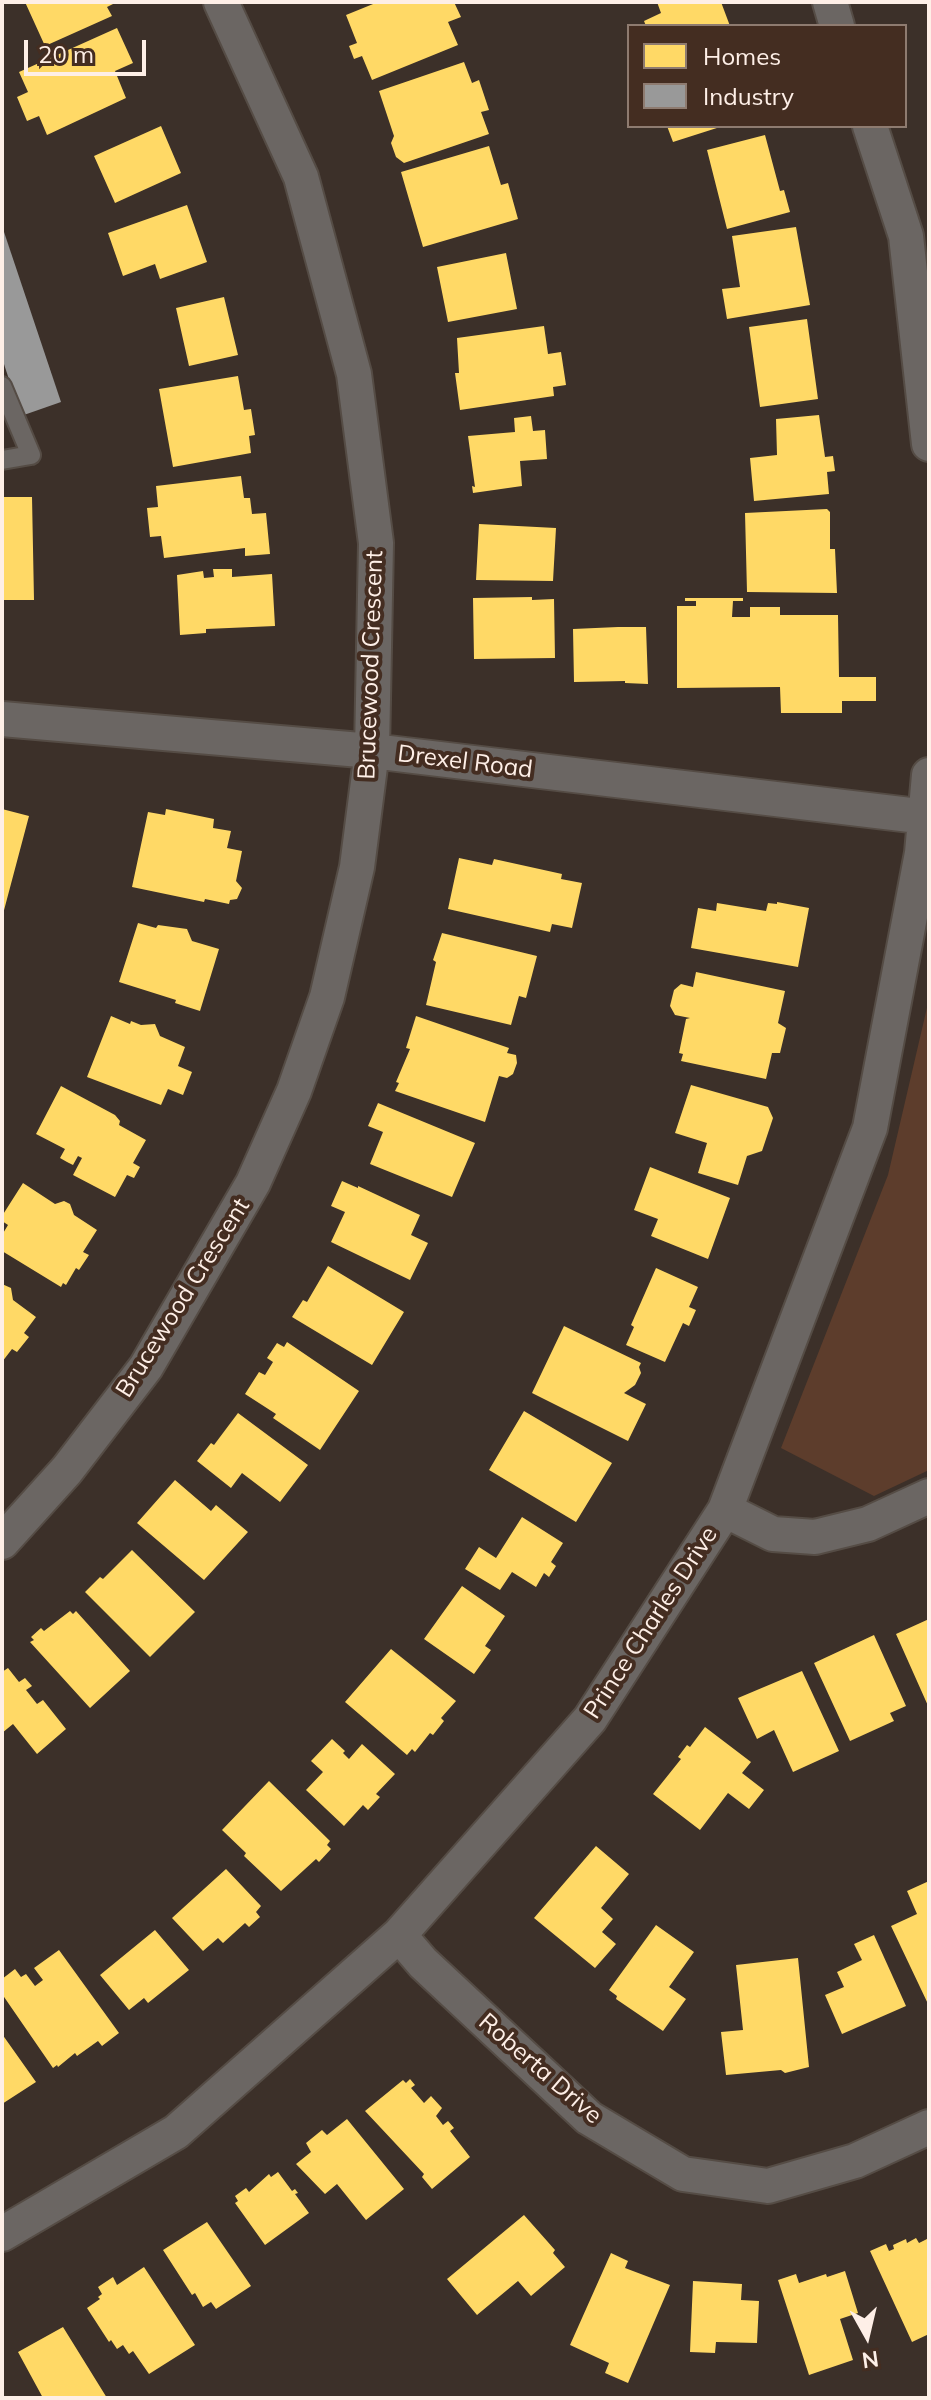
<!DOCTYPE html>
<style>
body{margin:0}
#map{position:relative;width:931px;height:2400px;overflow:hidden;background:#3c3029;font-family:Mulish,sans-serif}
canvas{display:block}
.frame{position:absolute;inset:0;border:4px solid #feefe7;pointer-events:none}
.legend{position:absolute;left:627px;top:24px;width:280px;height:104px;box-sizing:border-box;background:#442d21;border:2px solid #8e7b70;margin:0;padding:10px 14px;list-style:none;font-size:24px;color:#feefe7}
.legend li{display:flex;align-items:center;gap:16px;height:40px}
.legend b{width:40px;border:2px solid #8e7b70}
.north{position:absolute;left:827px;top:2296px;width:80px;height:80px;-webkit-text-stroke:6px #442d21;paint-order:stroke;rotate:172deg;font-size:22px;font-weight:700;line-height:32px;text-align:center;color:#feefe7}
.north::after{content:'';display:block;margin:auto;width:28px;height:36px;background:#feefe7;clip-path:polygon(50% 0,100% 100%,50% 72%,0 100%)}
.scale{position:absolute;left:24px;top:40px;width:122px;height:36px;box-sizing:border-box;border:4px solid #feefe7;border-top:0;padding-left:10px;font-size:24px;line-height:28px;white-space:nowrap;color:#feefe7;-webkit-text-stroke:6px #442d21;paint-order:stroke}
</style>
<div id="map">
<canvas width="931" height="2400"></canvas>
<div class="frame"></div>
<ul class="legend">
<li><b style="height:22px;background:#ffd966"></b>Homes</li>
<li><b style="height:22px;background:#999"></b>Industry</li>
</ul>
<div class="north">N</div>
<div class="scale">20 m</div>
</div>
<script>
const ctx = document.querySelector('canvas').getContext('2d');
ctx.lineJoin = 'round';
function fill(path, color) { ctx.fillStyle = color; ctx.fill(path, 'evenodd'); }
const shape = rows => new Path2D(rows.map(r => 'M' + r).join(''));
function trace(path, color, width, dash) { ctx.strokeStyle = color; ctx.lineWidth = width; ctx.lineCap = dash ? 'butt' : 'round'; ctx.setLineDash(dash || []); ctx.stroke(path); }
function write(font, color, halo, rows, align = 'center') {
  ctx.font = font + ' Mulish,sans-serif'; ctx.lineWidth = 8; ctx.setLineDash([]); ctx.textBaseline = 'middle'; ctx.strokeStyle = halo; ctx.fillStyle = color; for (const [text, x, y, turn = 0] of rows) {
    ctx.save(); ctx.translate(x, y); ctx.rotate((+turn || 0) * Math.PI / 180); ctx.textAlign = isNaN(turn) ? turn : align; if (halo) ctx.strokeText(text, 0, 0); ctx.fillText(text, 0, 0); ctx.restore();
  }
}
fill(shape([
 [929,999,929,1470,874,1496,781,1448,888,1175]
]), '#5d3d2c');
fill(shape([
 [25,2,117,2,107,7,112,16,45,46],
 [378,2,454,2,461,17,448,22,458,45,372,80,362,56,354,59,349,46,357,43,346,15],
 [657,2,721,2,730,26,646,26,644,21,661,13],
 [117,28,133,63,115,71,126,98,47,135,39,116,27,121,17,97,28,92,19,72],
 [464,62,472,83,479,80,489,110,481,112,489,134,404,163,396,157,391,143,394,136,379,91],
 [161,126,181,173,115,203,94,156],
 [667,126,720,126,720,127,673,142],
 [765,135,780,191,784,190,790,212,727,229,707,150],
 [489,146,501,185,508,183,518,219,423,247,401,172],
 [187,205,207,262,160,279,155,264,123,276,108,233],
 [796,227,810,305,727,319,722,289,740,287,732,236],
 [506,253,517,309,448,322,437,267],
 [224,297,238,355,189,366,176,308],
 [807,319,818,399,760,407,749,327],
 [544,326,548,354,561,352,566,385,553,387,554,396,460,410,455,373,459,373,457,338],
 [238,376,244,410,251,409,255,435,249,436,251,453,173,467,159,389],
 [819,415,825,457,833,456,835,471,827,472,829,494,754,501,750,458,777,455,776,419],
 [531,416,533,431,545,430,547,459,520,461,522,486,473,493,472,486,475,487,468,436,515,432,514,418],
 [241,476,244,498,250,498,252,514,266,513,270,554,245,556,245,548,164,558,161,536,150,537,147,508,158,507,156,486],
 [2,497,32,497,34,600,2,600],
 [827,509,830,512,830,549,835,549,837,593,747,592,745,513],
 [479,524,556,528,553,581,476,580],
 [213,569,232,569,232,577,272,574,275,626,206,629,206,633,180,635,177,575,203,571,204,578,214,577],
 [532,597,532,600,554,599,555,658,474,659,473,598],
 [685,598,743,598,743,601,733,601,732,617,750,617,750,607,780,607,780,615,838,615,839,677,876,677,876,701,842,701,842,713,781,713,780,687,677,688,677,606,696,606,696,601,685,601],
 [618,627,646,627,648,684,625,683,625,681,574,682,573,629],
 [2,809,29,816,3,914,2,913],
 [166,809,214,819,213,828,231,831,227,848,242,851,236,881,242,888,237,899,230,900,229,904,205,899,204,902,132,887,148,812,165,815],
 [459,858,492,865,494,859,562,874,561,879,582,883,572,928,552,924,550,932,448,909],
 [777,902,809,908,798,967,691,948,698,908,716,911,717,903,766,911,768,903,777,904],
 [138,923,156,928,158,925,187,929,192,941,219,949,200,1011,175,1003,176,1000,119,982],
 [442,933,537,956,526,998,519,996,511,1025,426,1005,436,962,433,960],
 [696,972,785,991,778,1023,786,1028,780,1053,772,1053,766,1079,681,1061,683,1054,679,1053,686,1019,690,1018,675,1015,670,1006,674,990,681,984,693,987],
 [111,1016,130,1024,131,1021,141,1025,155,1024,160,1036,185,1047,178,1066,192,1072,183,1095,168,1089,161,1105,87,1077],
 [416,1016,509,1048,507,1053,516,1055,517,1063,513,1074,507,1078,499,1076,485,1122,395,1091,399,1083,396,1082,410,1049,406,1048],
 [691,1085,768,1107,773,1118,762,1151,747,1156,738,1185,698,1173,707,1143,675,1133],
 [61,1086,115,1115,120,1121,119,1125,146,1140,133,1163,140,1167,134,1178,127,1175,115,1197,73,1175,82,1158,78,1156,73,1165,67,1162,60,1158,65,1149,36,1134],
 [378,1103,475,1143,452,1197,370,1164,383,1132,368,1126],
 [650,1167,730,1198,708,1259,651,1236,658,1219,634,1210],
 [342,1181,358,1188,358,1186,420,1215,411,1235,428,1243,410,1280,331,1242,345,1212,331,1206],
 [23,1183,55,1204,64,1201,70,1204,74,1215,97,1230,83,1252,89,1255,79,1270,76,1268,66,1285,63,1283,61,1287,2,1251,2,1235,8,1225,2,1221,2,1216],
 [328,1266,404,1312,372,1365,292,1317,303,1300,307,1302],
 [656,1268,698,1287,689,1307,696,1310,689,1326,683,1323,665,1362,626,1345,634,1327,631,1325],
 [2,1284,11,1288,13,1300,36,1317,24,1333,29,1337,17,1352,12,1349,2,1362],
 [564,1326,641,1363,639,1367,641,1373,635,1385,624,1393,646,1404,628,1441,532,1393],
 [287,1342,359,1391,320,1450,273,1418,276,1414,245,1394,259,1372,265,1375,273,1362,267,1358,277,1343,284,1347],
 [524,1411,612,1463,576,1522,489,1470],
 [238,1413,308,1465,280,1502,242,1473,231,1488,197,1461,211,1443,214,1445],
 [175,1480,211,1511,216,1505,248,1532,204,1580,137,1523],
 [522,1517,563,1543,551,1562,556,1566,549,1577,544,1573,536,1587,512,1572,500,1590,465,1569,479,1547,496,1558],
 [132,1550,195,1612,150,1657,85,1592,100,1577,103,1579],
 [462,1586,505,1616,485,1646,491,1650,474,1674,424,1639],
 [70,1611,73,1614,76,1611,130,1671,90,1708,30,1642,34,1640,31,1637,41,1628,44,1631],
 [929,1619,929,1708,896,1634],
 [874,1635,906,1706,890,1713,894,1721,850,1741,814,1663],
 [391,1649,456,1701,441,1718,444,1721,433,1735,430,1733,415,1752,412,1749,407,1755,345,1702],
 [8,1668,19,1682,25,1678,32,1686,26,1690,37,1704,43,1700,66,1729,37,1754,13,1724,2,1733,2,1672],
 [802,1671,839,1751,793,1772,774,1730,757,1739,738,1698],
 [705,1727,751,1762,742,1773,764,1790,749,1809,728,1793,700,1830,653,1794,681,1759,678,1757,687,1745,690,1747],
 [332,1739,345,1751,343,1753,349,1759,362,1744,395,1774,376,1794,380,1797,368,1810,363,1805,344,1826,306,1790,323,1772,311,1761],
 [269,1781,330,1841,327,1845,331,1849,319,1862,316,1859,281,1891,244,1856,246,1853,222,1830],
 [596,1846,629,1874,601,1908,613,1919,602,1932,616,1944,595,1968,534,1918],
 [226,1869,261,1906,256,1912,260,1917,249,1927,245,1923,223,1943,218,1938,203,1951,172,1918],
 [929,1881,929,2006,891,1926,917,1914,907,1891],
 [656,1925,694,1952,669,1987,686,1999,663,2031,616,1999,617,1996,609,1990],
 [155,1930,189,1970,148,2003,144,1998,129,2010,100,1975],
 [874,1935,906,2006,842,2034,825,1995,844,1987,837,1972,862,1960,854,1944],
 [59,1950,119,2033,102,2046,98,2041,77,2056,75,2053,58,2067,57,2065,53,2068,2,1994,4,1990,2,1979,15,1969,21,1977,26,1974,35,1986,43,1980,34,1968],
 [798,1958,809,2067,785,2073,781,2070,726,2075,721,2032,743,2030,736,1965],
 [2,2034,36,2082,2,2104],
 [410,2079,415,2085,411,2088,424,2103,431,2096,442,2108,436,2116,443,2125,448,2121,454,2128,450,2131,470,2157,432,2189,422,2177,424,2174,365,2111,403,2080,406,2083],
 [347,2119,404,2189,366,2220,337,2184,325,2194,296,2164,311,2152,306,2143,322,2130,327,2135],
 [278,2172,292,2191,295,2189,298,2193,295,2194,309,2213,265,2245,235,2203,238,2201,235,2196,246,2188,249,2192,269,2174,271,2177],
 [524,2215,555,2250,553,2253,565,2267,531,2296,518,2281,477,2315,447,2279],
 [207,2222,251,2286,216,2309,211,2302,203,2307,195,2293,192,2295,163,2250],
 [916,2238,919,2243,929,2238,929,2334,912,2342,870,2251,886,2244,889,2251,894,2249,893,2245,906,2239,907,2243],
 [611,2253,628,2261,625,2268,670,2285,628,2383,605,2373,609,2363,570,2345],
 [144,2267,195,2345,149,2374,133,2351,129,2354,123,2345,117,2349,111,2340,109,2342,87,2308,100,2299,98,2297,102,2294,98,2287,113,2277,117,2285],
 [845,2271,858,2313,840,2319,853,2360,809,2375,778,2280,796,2274,799,2283,826,2274,827,2277],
 [693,2281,742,2284,741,2300,759,2301,757,2343,716,2342,715,2353,690,2352],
 [63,2327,107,2398,43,2398,18,2352]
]), '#ffd966');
fill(shape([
 [2,226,61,402,21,416,2,358]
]), '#999');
const service = shape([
 [2,386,31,455,2,460]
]);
const minor = shape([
 [830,2,837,26],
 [870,126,906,236,929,444],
 [2,719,372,751,927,817],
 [725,1510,773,1534,815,1537,868,1524,929,1496],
 [2,1542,67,1470,146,1367,253,1183,294,1091,327,997,357,867,372,751,376,543,354,374,301,177,221,2],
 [399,1935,423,1963,589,2118,683,2174,768,2186,855,2161,929,2127],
 [2,2234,176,2132,399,1935,590,1719,725,1510,870,1128,922,853,929,775]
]);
trace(service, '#554c45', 22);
trace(minor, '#554c45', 38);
trace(service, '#6b6663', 18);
trace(minor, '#6b6663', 34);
write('24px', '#feefe7', '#442d21', [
 ["Brucewood Crescent",371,665,-88],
 ["Drexel Road",465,762,7],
 ["Brucewood Crescent",183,1298,-58],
 ["Prince Charles Drive",651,1623,-57],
 ["Roberta Drive",540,2069,41]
]);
</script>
